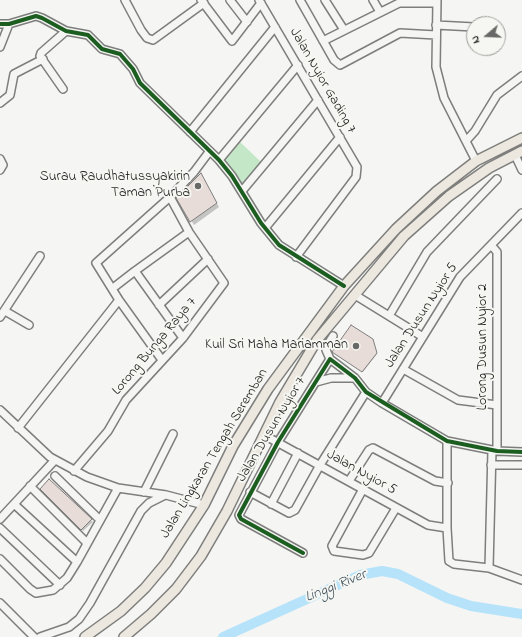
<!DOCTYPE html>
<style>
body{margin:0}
#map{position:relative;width:522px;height:637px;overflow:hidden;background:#f5f5f3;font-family:"Indie Flower",sans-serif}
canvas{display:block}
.north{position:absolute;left:466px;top:16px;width:40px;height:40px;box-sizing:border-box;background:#f6f6f2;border:1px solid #9f9f9c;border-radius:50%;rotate:251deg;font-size:11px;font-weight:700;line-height:16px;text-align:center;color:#1c1c1c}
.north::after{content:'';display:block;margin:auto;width:14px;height:18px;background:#686867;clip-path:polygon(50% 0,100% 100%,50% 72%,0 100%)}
</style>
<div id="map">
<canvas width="522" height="637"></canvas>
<div class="north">N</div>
</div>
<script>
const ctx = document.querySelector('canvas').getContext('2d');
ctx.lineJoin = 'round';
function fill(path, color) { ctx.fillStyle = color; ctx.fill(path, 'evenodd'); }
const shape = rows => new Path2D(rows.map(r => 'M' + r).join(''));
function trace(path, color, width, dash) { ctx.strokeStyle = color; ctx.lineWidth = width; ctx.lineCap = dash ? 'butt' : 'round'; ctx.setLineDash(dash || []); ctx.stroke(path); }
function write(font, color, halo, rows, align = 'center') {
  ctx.font = font + ' "Indie Flower",sans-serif'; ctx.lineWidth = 4; ctx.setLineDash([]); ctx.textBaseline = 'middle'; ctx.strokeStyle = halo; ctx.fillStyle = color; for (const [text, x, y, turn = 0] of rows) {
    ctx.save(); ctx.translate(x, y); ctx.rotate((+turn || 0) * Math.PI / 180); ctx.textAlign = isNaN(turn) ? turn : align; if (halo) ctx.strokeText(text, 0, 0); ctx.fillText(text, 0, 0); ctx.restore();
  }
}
fill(shape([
 [238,140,262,163,244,185,223,159]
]), '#c4e7c8');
fill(shape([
 [201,174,219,207,194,225,177,198],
 [373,341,377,354,363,372,334,352],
 [49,480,93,522,83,531,41,489]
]), '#0003');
trace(shape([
 [223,637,360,575,382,571,398,574,447,598,471,606,522,614]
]), '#b6e3fa', 10);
const building = shape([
 [201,173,217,203,190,222,176,198,201,173],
 [351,325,373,339,377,353,362,372,332,352,351,325],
 [49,479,92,519,81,530,40,489,49,479]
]);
fill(building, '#e7dcd8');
trace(building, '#7e7e7d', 1);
const minor = shape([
 [125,0,141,30,147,38,153,40,204,3],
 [201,0,232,41,261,3],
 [230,0,247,22],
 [259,0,357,167,356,177,296,257],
 [300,0,334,60,340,65,400,33,436,35],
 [325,0,344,30],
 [373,0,380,12],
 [437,0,436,67,444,98,476,161],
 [0,24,9,24,36,16,42,18,66,31,88,35,102,49,120,54,133,69,140,83,219,160,232,176,261,223,279,245,344,286],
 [436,25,474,27],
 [323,41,399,3,437,3],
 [0,47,9,24],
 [63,89,40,56,41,53,66,31],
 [0,103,10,95,14,74,43,59],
 [190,132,275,27],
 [466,141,475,131,497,95,522,76],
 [515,155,522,170],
 [0,159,3,165,0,170],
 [219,160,298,65],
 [242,191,318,100],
 [265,228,340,137],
 [491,245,497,252,497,451],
 [135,271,183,338],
 [113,288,135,271,189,232],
 [355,295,423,337],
 [159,305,208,259],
 [5,311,29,325],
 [389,316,427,252,497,179],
 [0,317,40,256],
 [333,336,328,344,326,350,330,359,355,378,366,392,382,403,447,441,497,451,522,452],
 [162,360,119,300,96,263,170,197,194,172,209,152],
 [403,369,458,400,497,405],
 [316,382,331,378,355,378],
 [382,403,460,277,522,213],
 [0,410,50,457,87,477,118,488,166,495,204,505],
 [18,428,119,300],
 [264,435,428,525,447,528],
 [447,441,447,528,449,561,454,564,489,568,522,580],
 [491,465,522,465],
 [74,471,108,431,126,400,183,338,224,283,189,232,170,197],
 [55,476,100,520],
 [349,481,369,450,373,448,435,481,448,483],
 [30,486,87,543],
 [363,489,332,546,334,551,363,555,369,553,396,508],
 [144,492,173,434],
 [250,492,289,513,295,510,320,465,366,392],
 [14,504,77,562],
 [271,504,298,453],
 [0,519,54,461],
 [0,528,60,585],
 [303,553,241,519,239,515,278,442,330,359],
 [0,559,30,589,36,593,53,590,67,578,77,562,118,488],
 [489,568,492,450],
 [0,603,34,637],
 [40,637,69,627,79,619,90,603,141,511,149,503,165,495]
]);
const major = shape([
 [85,637,121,611,145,588,166,563,204,505,233,446,268,389,344,286,396,229,437,191,476,161,522,138],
 [124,637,151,614,176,589,201,556,227,511,280,402,317,340,404,236,449,196,489,168,522,151]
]);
trace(minor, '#7e7e7d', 10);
trace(major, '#7e7e7d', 12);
trace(minor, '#f5f5f3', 7);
trace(major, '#ece8df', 9);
trace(shape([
 [0,24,9,24,36,16,42,18,66,31,88,35,102,49,120,54,133,69,140,83,219,160,232,176,261,223,279,245,344,286],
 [303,553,241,519,239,515,278,442,330,359,355,378,366,392,447,441,497,451,522,452]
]), '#1b5e20', 4);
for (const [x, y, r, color] of [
 [198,186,4,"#686867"],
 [356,346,4,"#686867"]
]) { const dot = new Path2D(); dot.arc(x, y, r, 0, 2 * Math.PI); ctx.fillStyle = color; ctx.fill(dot); trace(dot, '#f6f6f2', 1.5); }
write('14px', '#1c1c1c', '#f6f6f2', [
 ["Jalan Nyior Gading 7",322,81,60],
 ["Jalan Dusun Nyior 5",422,316,-57],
 ["Lorong Bunga Raya 7",155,347,-50],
 ["Lorong Dusun Nyior 2",484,347,-90],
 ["Jalan Dusun Nyior 7",272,430,-59],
 ["Jalan Lingkaran Tengah Seremban",215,454,-59],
 ["Jalan Nyior 5",361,473,29]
]);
write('14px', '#1c1c1c', '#f6f6f2', [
 ["Surau Raudhatussyakirin",190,178],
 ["Taman Purba",190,194],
 ["Kuil Sri Maha Mariamman",348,346]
], 'right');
write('italic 15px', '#425560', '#f6f6f2', [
 ["Linggi River",336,587,-22]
]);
</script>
